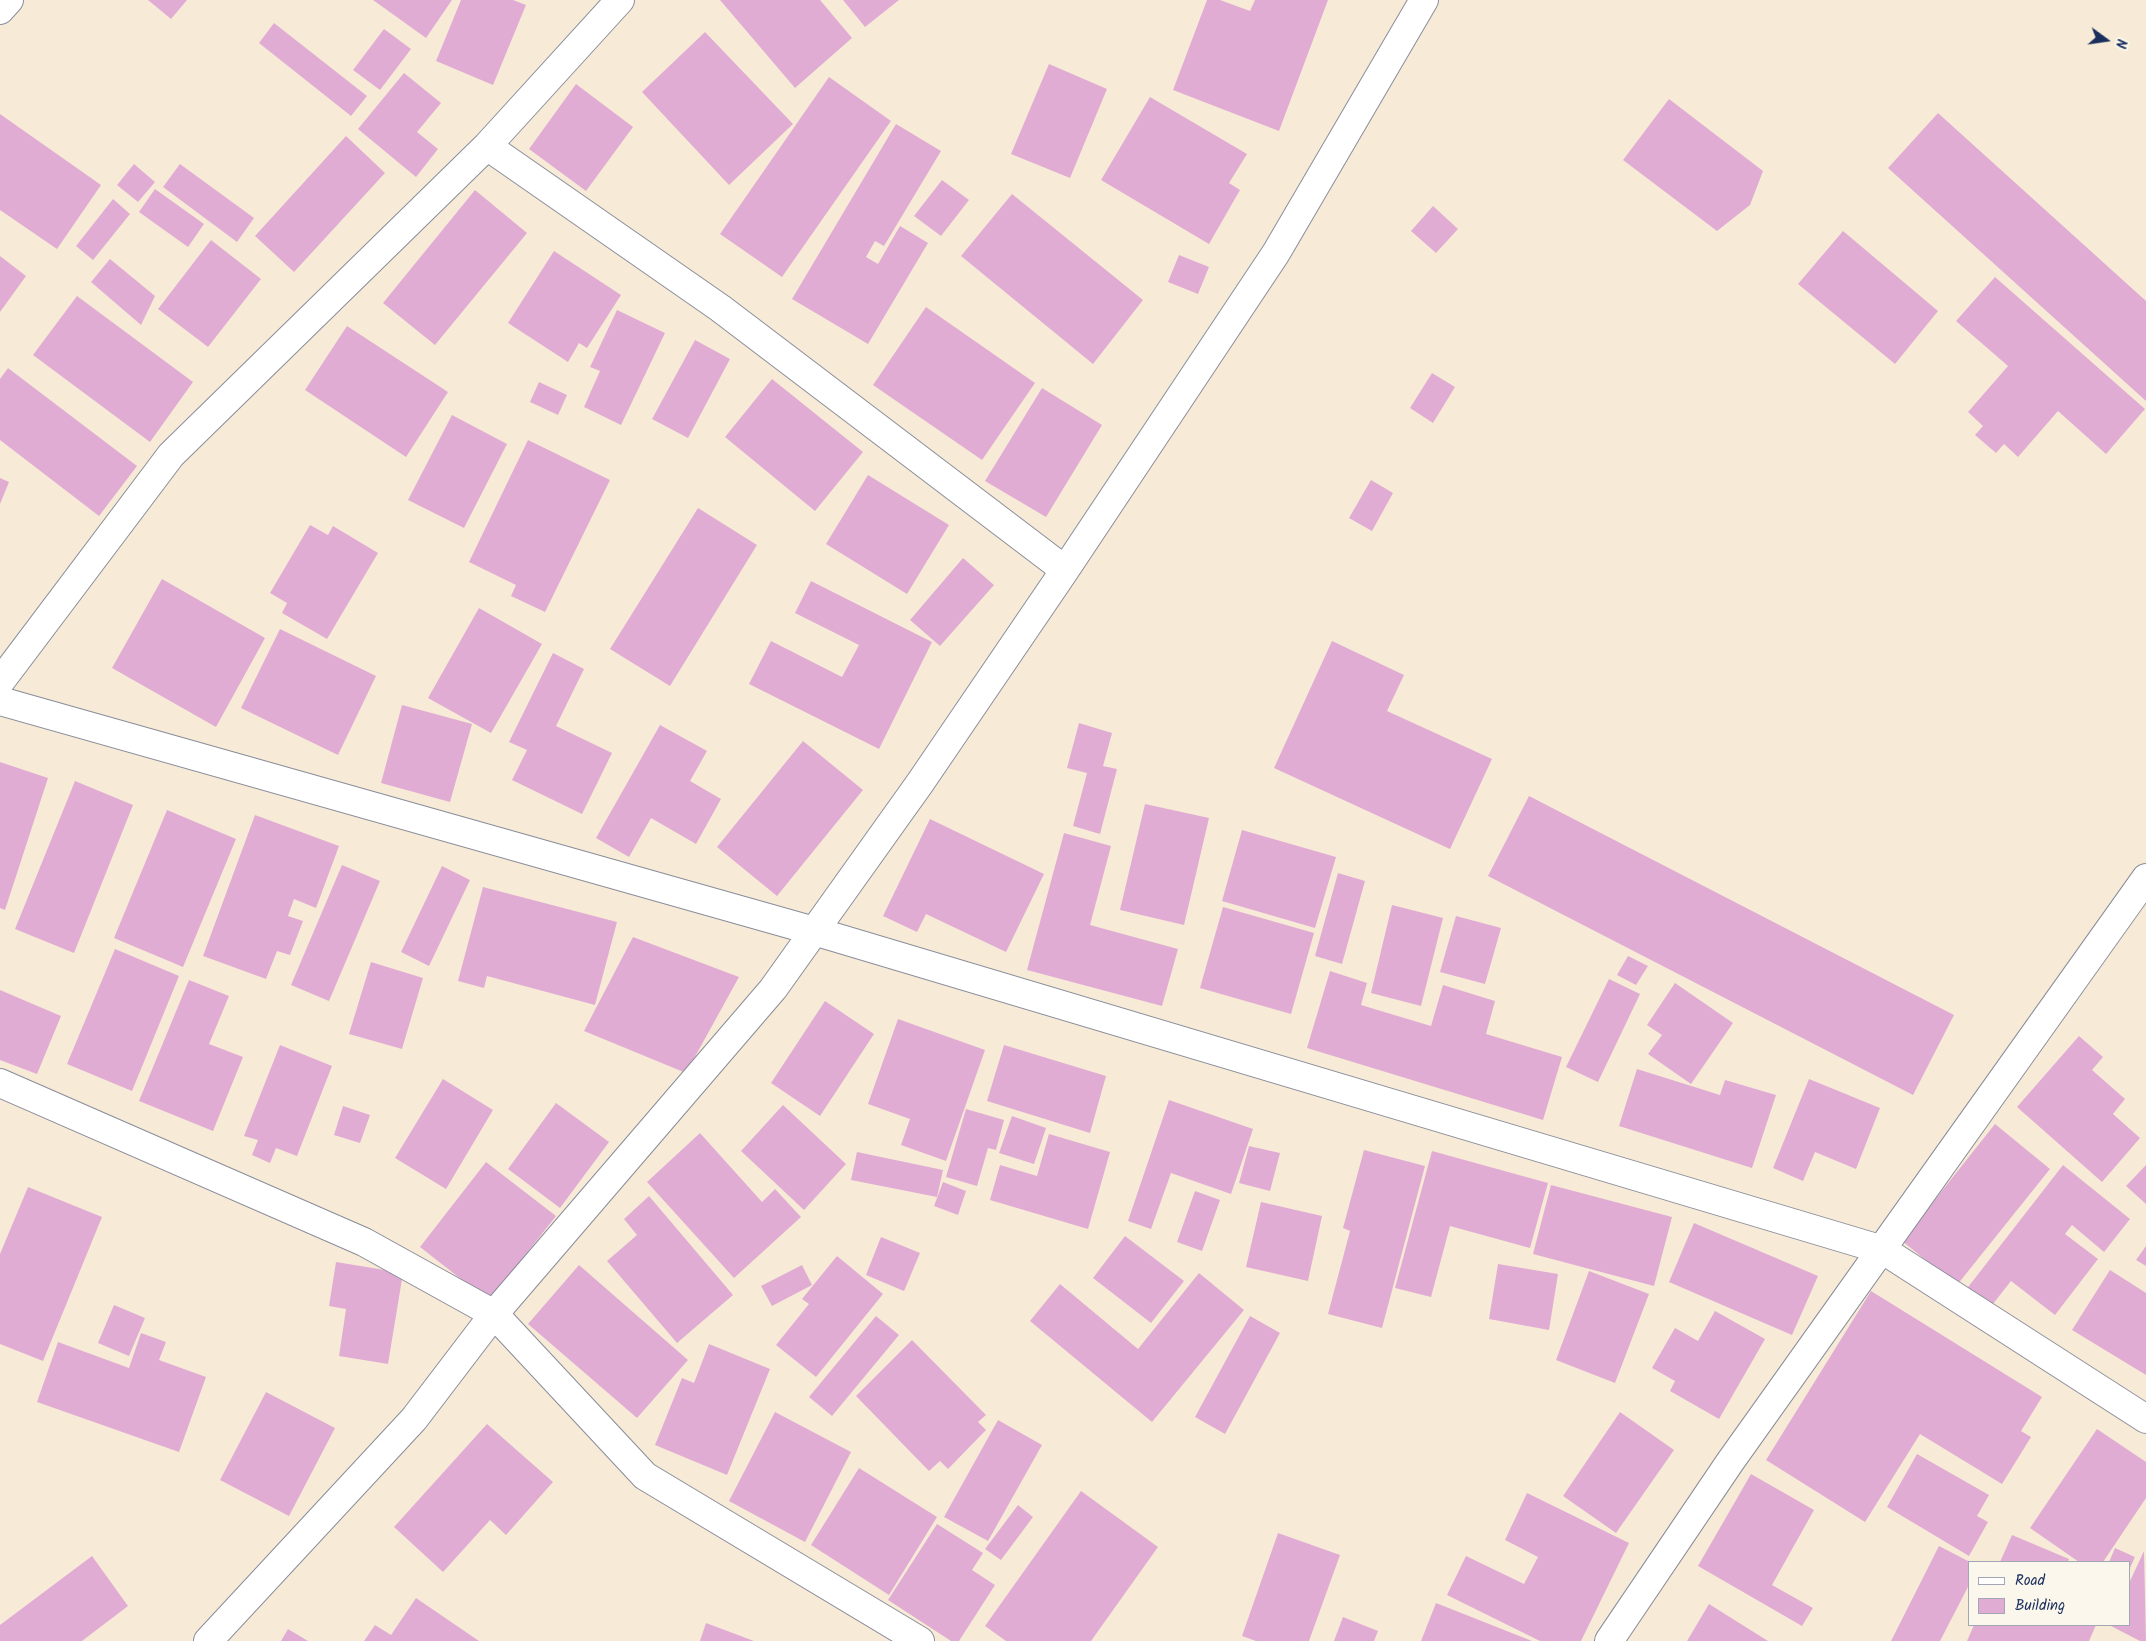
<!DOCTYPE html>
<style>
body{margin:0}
#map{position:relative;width:2146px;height:1641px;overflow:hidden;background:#f7ebd7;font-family:Kalam,sans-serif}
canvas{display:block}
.legend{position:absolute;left:1968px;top:1561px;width:162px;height:65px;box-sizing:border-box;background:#fbf7ec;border:1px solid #a1a7b3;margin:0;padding:6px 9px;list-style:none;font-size:15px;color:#1b2f5e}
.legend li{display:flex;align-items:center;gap:10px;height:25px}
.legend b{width:25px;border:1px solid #a1a7b3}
.north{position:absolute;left:2081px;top:15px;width:50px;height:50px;-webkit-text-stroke:4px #fbf7ec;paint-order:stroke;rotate:104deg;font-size:14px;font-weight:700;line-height:20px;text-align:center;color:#1b2f5e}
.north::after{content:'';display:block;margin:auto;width:18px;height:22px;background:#1b2f5e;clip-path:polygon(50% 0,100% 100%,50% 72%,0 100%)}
</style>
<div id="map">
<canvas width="2146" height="1641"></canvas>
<ul class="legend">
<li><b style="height:6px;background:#fff"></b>Road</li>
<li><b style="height:14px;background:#e1acd4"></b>Building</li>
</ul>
<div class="north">N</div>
</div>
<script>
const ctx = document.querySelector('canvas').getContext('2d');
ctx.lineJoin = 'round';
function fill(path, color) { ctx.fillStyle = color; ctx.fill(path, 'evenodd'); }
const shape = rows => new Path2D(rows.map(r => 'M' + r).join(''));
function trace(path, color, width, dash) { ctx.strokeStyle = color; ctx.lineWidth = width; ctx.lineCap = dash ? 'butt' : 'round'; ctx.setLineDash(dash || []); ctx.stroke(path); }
fill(shape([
 [148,0,187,0,171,19],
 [373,0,452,0,426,38],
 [461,0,513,0,526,5,493,85,436,61],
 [720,0,820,0,852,38,795,88],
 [843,0,899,0,865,27],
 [1207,0,1220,0,1250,11,1255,0,1328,0,1279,131,1173,90],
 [274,23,367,96,351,116,259,43],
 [384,29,411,49,380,90,353,70],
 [705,32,793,124,729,185,642,92],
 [1049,64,1107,89,1070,178,1011,154],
 [404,73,441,103,417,132,438,149,416,177,358,129],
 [829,77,891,121,782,277,720,234],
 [576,84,633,127,586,191,529,149],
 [1150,97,1247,154,1229,183,1240,190,1209,244,1101,180],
 [1669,99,1763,171,1750,205,1717,231,1623,160],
 [1938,113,2146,301,2146,401,1888,168],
 [0,114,101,185,57,249,0,210],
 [896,124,941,151,884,246,875,241,866,257,878,264,900,226,928,243,868,344,792,299],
 [346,136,385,173,294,272,255,236],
 [134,164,155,182,138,202,117,185],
 [180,164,254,218,237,242,163,187],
 [942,180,969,200,941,236,914,216],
 [155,189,204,224,188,247,139,212],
 [475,190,527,233,435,345,383,303],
 [1012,194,1143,300,1093,364,961,256],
 [113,199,130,214,93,260,76,246],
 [1433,206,1458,229,1436,253,1411,231],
 [1843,231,1938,311,1895,364,1798,284],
 [211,240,261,279,208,347,158,309],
 [554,251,621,295,587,348,579,343,568,362,508,323],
 [1179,255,1209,267,1198,294,1168,282],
 [0,256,26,276,0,312],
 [110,259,155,296,141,325,91,282],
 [1995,277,2145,409,2106,454,2058,411,2018,457,2004,444,1996,453,1975,435,1983,426,1968,412,2008,366,1956,321],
 [77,296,193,382,150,442,33,355],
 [926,307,1035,383,982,460,873,385],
 [617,310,665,333,621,425,584,407,600,371,590,367],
 [347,326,448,392,406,457,305,390],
 [695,340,730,359,688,438,652,419],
 [8,368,137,466,99,516,0,440,0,379],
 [1432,373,1455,387,1433,423,1410,408],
 [772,379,863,452,815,511,725,437],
 [539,382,567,395,558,415,530,402],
 [1042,388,1102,425,1046,517,985,481],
 [452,415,507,444,464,528,408,500],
 [528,440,610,480,545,612,511,596,516,585,469,562],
 [868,475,949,525,907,594,826,544],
 [0,478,9,482,0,504],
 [1371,480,1393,493,1372,531,1349,518],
 [698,508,757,545,670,686,610,649],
 [310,525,328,535,333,526,378,553,327,639,282,613,287,603,270,593],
 [963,558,994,585,940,646,910,620],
 [162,579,265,638,216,727,112,668],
 [811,581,932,642,879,749,749,684,771,641,842,677,859,645,795,613],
 [479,608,542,644,491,733,428,698],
 [280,629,376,676,338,755,241,708],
 [1332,641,1404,675,1387,711,1492,759,1450,849,1274,768],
 [553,653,584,669,556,726,612,753,582,814,512,780,527,750,509,742],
 [402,705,472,724,450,802,381,783],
 [1079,723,1112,733,1103,766,1117,769,1100,834,1073,826,1087,773,1067,768],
 [660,725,707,751,690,781,721,799,696,844,651,818,629,857,596,838],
 [803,741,863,790,777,896,717,847],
 [0,762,48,778,5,910,0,908],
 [75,781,133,805,74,953,15,929],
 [1529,796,1954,1015,1913,1095,1488,876],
 [1145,804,1209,818,1184,925,1120,910],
 [167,810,236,839,183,967,114,938],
 [255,815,339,846,316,908,294,899,288,916,303,921,290,955,277,951,266,979,203,956],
 [930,819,1044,874,1006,952,926,914,917,932,883,916],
 [1242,830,1336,857,1315,928,1222,901],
 [1064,833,1111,846,1090,925,1178,949,1162,1006,1027,970],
 [342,865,380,881,329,1001,291,985],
 [442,866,470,880,429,966,401,952],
 [1338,873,1365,881,1342,964,1315,956],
 [483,887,617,922,595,1005,487,976,484,988,458,981],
 [1392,905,1443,918,1421,1006,1371,993],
 [1223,907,1314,933,1291,1014,1200,988],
 [1456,916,1501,928,1485,984,1440,972],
 [633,937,739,977,686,1073,584,1031],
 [115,949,179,976,132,1091,67,1064],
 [1628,956,1648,966,1636,985,1617,975],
 [371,962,423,978,402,1049,349,1034],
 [1330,971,1367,983,1361,1005,1431,1026,1443,985,1495,1001,1486,1034,1562,1057,1543,1120,1307,1048],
 [1609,979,1640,994,1598,1082,1566,1067],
 [189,980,229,996,209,1044,243,1057,213,1131,139,1101],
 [1675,983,1733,1023,1691,1084,1648,1054,1662,1035,1647,1025],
 [0,990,61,1016,37,1074,0,1060],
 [825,1001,874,1034,820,1116,771,1083],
 [898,1019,985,1050,946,1161,901,1145,910,1119,868,1104],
 [2079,1036,2103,1057,2092,1070,2125,1099,2113,1114,2140,1138,2102,1182,2017,1107],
 [280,1045,332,1066,297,1156,276,1148,270,1163,252,1155,258,1140,244,1136],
 [1004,1045,1106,1076,1090,1133,987,1101],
 [1637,1069,1720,1095,1725,1080,1776,1095,1752,1168,1619,1126],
 [443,1079,493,1110,446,1189,395,1158],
 [1809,1079,1880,1108,1856,1169,1815,1152,1803,1181,1773,1168],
 [1169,1100,1253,1129,1231,1194,1171,1173,1151,1229,1128,1221],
 [556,1103,609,1142,560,1208,508,1169],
 [783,1105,846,1164,804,1210,741,1151],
 [343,1106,370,1115,360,1143,334,1135],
 [966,1109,1004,1120,996,1150,988,1148,977,1186,946,1177],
 [1012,1116,1046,1128,1034,1164,999,1153],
 [1995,1124,2050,1169,1957,1285,1902,1241],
 [700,1133,762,1202,775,1189,801,1217,734,1278,647,1182],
 [1049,1134,1110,1152,1088,1229,990,1200,1000,1165,1037,1176],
 [1249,1146,1280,1153,1270,1191,1239,1183],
 [1364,1150,1425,1166,1382,1328,1328,1314,1350,1231,1343,1228],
 [1432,1151,1548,1183,1530,1248,1450,1226,1431,1297,1395,1288],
 [857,1152,943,1170,937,1197,851,1180],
 [486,1162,556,1216,489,1301,420,1247],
 [2063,1165,2130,1219,2104,1252,2072,1225,2065,1234,2098,1259,2055,1315,2011,1281,1989,1309,1965,1291],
 [2146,1165,2146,1204,2126,1186],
 [943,1182,966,1191,958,1215,934,1206],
 [1551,1185,1672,1217,1654,1286,1533,1254],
 [28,1187,102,1217,43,1361,0,1344,0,1254],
 [1195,1191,1220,1200,1202,1251,1177,1242],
 [649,1196,733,1295,677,1343,607,1261,637,1235,624,1219],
 [1261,1202,1322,1216,1308,1281,1246,1267],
 [1694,1223,1818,1276,1792,1335,1669,1282],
 [1125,1236,1184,1281,1151,1323,1093,1278],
 [881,1237,920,1253,904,1291,866,1275],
 [2146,1246,2146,1266,2136,1260],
 [837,1256,883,1294,816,1377,776,1345,809,1304,802,1299],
 [336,1262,403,1273,388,1364,339,1356,346,1309,329,1306],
 [1498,1264,1558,1274,1549,1330,1489,1319],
 [579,1265,688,1360,637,1418,528,1324],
 [802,1265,812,1285,772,1306,761,1286],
 [2110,1270,2146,1293,2146,1375,2072,1330],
 [1589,1271,1649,1294,1615,1383,1556,1360],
 [1199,1273,1244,1310,1152,1422,1030,1321,1060,1284,1138,1349],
 [1871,1291,2042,1397,2021,1431,2031,1437,2002,1484,1920,1434,1865,1522,1766,1460],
 [114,1305,145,1318,129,1356,98,1343],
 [1715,1311,1765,1339,1719,1419,1670,1391,1675,1381,1652,1368,1675,1328,1698,1341],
 [876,1316,899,1335,832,1416,809,1397],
 [1250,1316,1280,1333,1225,1434,1195,1417],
 [141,1333,166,1342,159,1360,206,1377,179,1452,37,1402,58,1342,129,1368],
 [912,1340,986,1415,978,1422,986,1430,948,1469,940,1461,929,1471,856,1396],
 [709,1344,770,1369,727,1475,655,1445,682,1378,694,1383],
 [266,1392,335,1428,289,1516,220,1480],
 [775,1412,851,1452,805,1542,729,1501],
 [1620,1412,1674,1450,1616,1533,1563,1496],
 [998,1420,1042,1445,988,1541,944,1517],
 [487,1424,553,1482,506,1535,490,1520,443,1572,394,1527],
 [2097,1429,2146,1462,2146,1498,2103,1562,2079,1562,2030,1528],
 [1917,1454,1989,1495,1977,1516,1988,1522,1969,1556,1887,1507],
 [859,1468,937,1517,889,1595,811,1545],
 [1751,1474,1814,1510,1772,1585,1813,1608,1802,1626,1698,1566],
 [1081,1491,1158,1547,1091,1641,1006,1641,985,1626],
 [1527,1493,1629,1543,1581,1641,1540,1641,1447,1595,1466,1556,1524,1584,1538,1557,1505,1540],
 [1018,1505,1033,1517,1001,1560,985,1549],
 [937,1524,983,1553,972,1570,995,1585,959,1641,951,1641,888,1600],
 [1278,1533,1340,1555,1309,1641,1256,1641,1242,1636],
 [2012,1535,2069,1559,2068,1562,2000,1562],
 [1939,1546,1970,1562,1970,1583,1940,1641,1891,1641],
 [2115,1548,2135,1557,2130,1568,2130,1562,2109,1562],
 [2144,1551,2146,1641,2140,1641,2109,1625,2130,1625,2130,1581],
 [92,1556,128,1606,82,1641,0,1641,0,1625],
 [416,1598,479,1641,364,1641,375,1625,391,1635],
 [1436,1603,1532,1641,1421,1641],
 [1709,1604,1768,1641,1687,1641],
 [1343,1617,1378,1631,1374,1641,1334,1641],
 [706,1623,754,1641,700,1641],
 [1974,1625,2096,1625,2089,1641,1967,1641],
 [288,1629,308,1641,281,1641]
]), '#e1acd4');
const minor = shape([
 [0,10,9,0],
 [487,146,720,308,1065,570],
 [0,682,171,455,487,146,620,0],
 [0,701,814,931,1883,1250,2146,1419],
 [0,1083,364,1242,494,1314,645,1476,920,1641],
 [208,1641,414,1419,494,1314,773,989,920,783,1065,570,1276,253,1424,0],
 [1609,1641,1730,1462,2146,878]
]);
trace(minor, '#898d9a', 30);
trace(minor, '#fff', 28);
</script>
